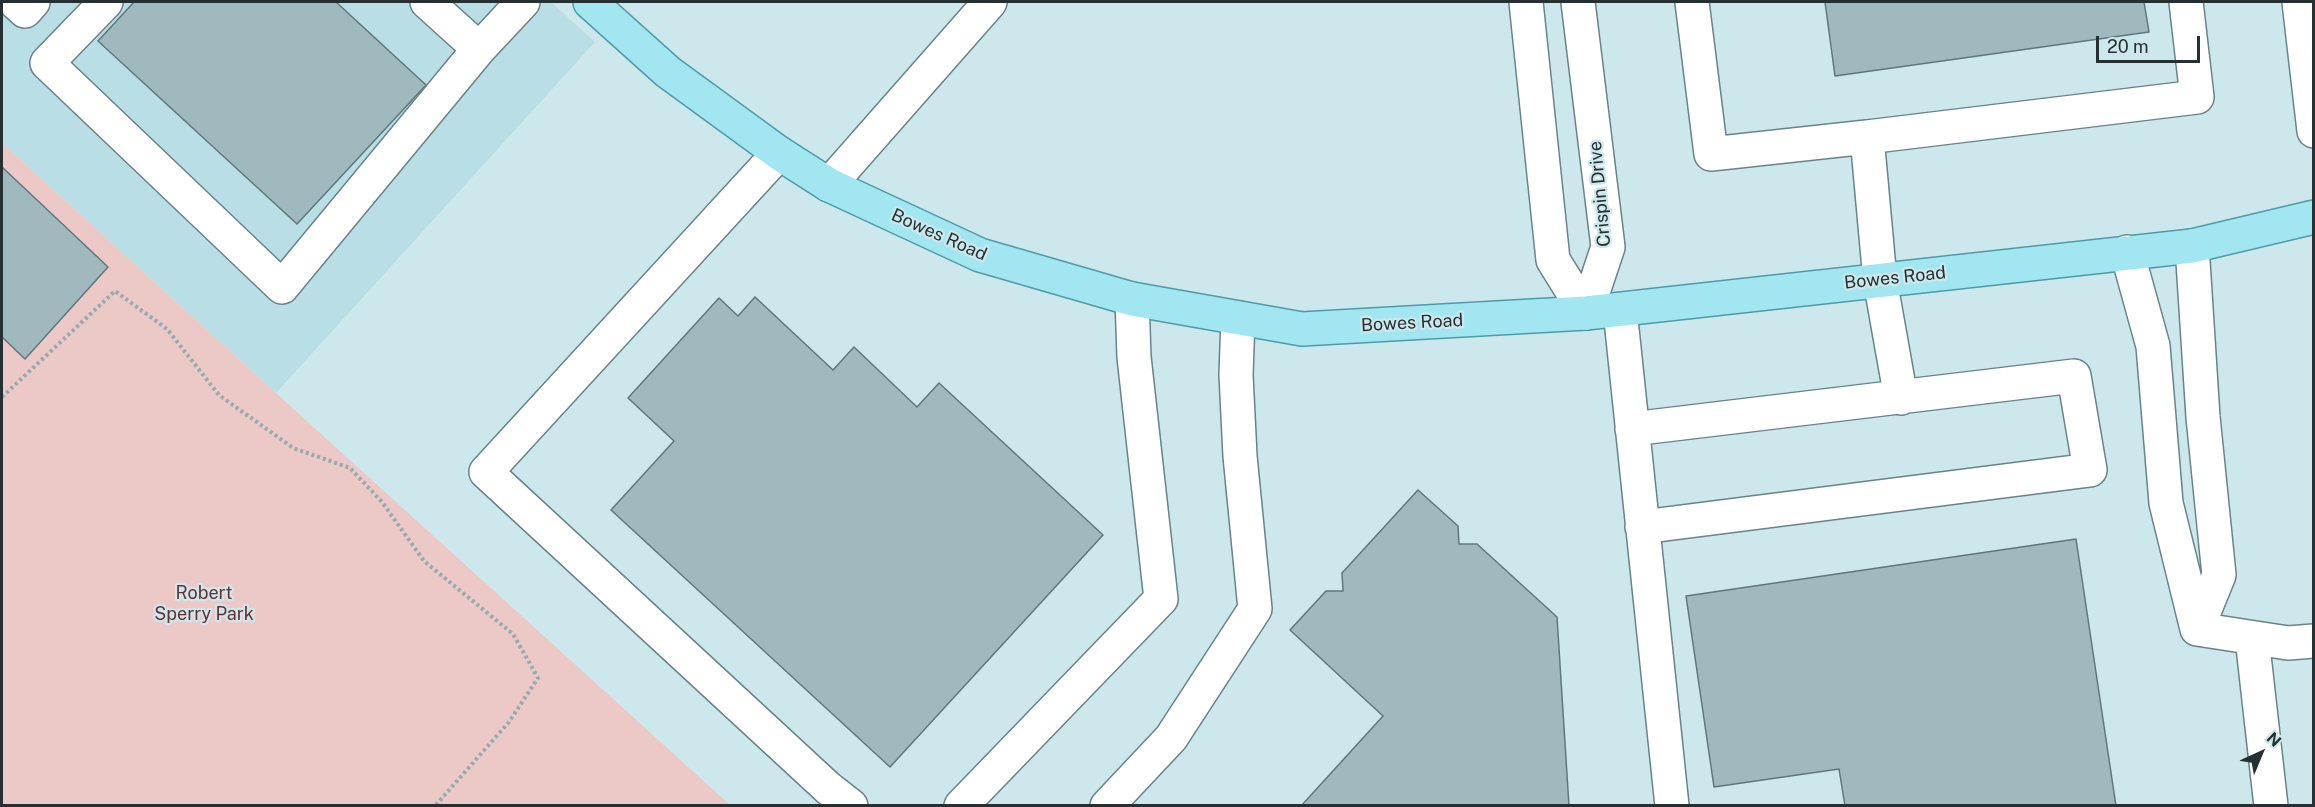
<!DOCTYPE html>
<style>
body{margin:0}
#map{position:relative;width:2315px;height:807px;overflow:hidden;background:#cde8ed;font-family:"Public Sans",sans-serif}
canvas{display:block}
.frame{position:absolute;inset:0;border:3px solid #263032;pointer-events:none}
.north{position:absolute;left:2231px;top:723px;width:60px;height:60px;-webkit-text-stroke:4px #cde8ed;paint-order:stroke;rotate:44deg;font-size:16px;font-weight:700;line-height:24px;text-align:center;color:#263032}
.north::after{content:'';display:block;margin:auto;width:21px;height:27px;background:#263032;clip-path:polygon(50% 0,100% 100%,50% 72%,0 100%)}
.scale{position:absolute;left:2096px;top:36px;width:104px;height:27px;box-sizing:border-box;border:3px solid #263032;border-top:0;padding-left:8px;font-size:18px;line-height:21px;white-space:nowrap;color:#263032;-webkit-text-stroke:4px #cde8ed;paint-order:stroke}
</style>
<div id="map">
<canvas width="2315" height="807"></canvas>
<div class="frame"></div>
<div class="north">N</div>
<div class="scale">20 m</div>
</div>
<script>
const ctx = document.querySelector('canvas').getContext('2d');
ctx.lineJoin = 'round';
function fill(path, color) { ctx.fillStyle = color; ctx.fill(path, 'evenodd'); }
const shape = rows => new Path2D(rows.map(r => 'M' + r).join(''));
function trace(path, color, width, dash) { ctx.strokeStyle = color; ctx.lineWidth = width; ctx.lineCap = dash ? 'butt' : 'round'; ctx.setLineDash(dash || []); ctx.stroke(path); }
function write(font, color, halo, rows, align = 'center') {
  ctx.font = font + ' "Public Sans",sans-serif'; ctx.lineWidth = 4.5; ctx.setLineDash([]); ctx.textBaseline = 'middle'; ctx.strokeStyle = halo; ctx.fillStyle = color; for (const [text, x, y, turn = 0] of rows) {
    ctx.save(); ctx.translate(x, y); ctx.rotate((+turn || 0) * Math.PI / 180); ctx.textAlign = isNaN(turn) ? turn : align; if (halo) ctx.strokeText(text, 0, 0); ctx.fillText(text, 0, 0); ctx.restore();
  }
}
fill(shape([
 [2,2,551,2,595,42,276,393,2,143]
]), '#badee5');
fill(shape([
 [2,143,276,393,730,805,2,805]
]), '#ecc9c7');
const building = shape([
 [134,2,336,2,426,85,297,224,98,41,134,2],
 [1825,2,2144,2,2149,32,1835,76,1825,2],
 [2,167,108,267,25,359,2,337,2,167],
 [755,297,833,370,854,347,917,407,939,383,1103,535,890,767,611,510,674,441,628,398,719,298,738,316,755,297],
 [1418,490,1458,526,1459,544,1477,544,1557,617,1569,806,1301,806,1383,716,1290,630,1326,591,1343,591,1342,573,1418,490],
 [2076,539,2116,806,1845,806,1839,769,1714,787,1686,596,2076,539]
]);
fill(building, '#9fb9be');
trace(building, '#5f777c', 1.5);
const minor = shape([
 [15,2,25,11,33,2],
 [106,2,47,63,282,287,479,49,523,2],
 [427,2,479,49],
 [1526,2,1553,260,1586,313],
 [1578,2,1608,247,1586,313],
 [1692,2,1711,154,1867,137,1880,280,1901,398],
 [2299,2,2314,131],
 [1867,137,2197,97,2186,2],
 [779,153,486,472,828,788,851,806],
 [829,185,990,2],
 [2192,246,2203,417,2219,575,2197,629],
 [2127,252,2153,346,2166,503,2197,629],
 [1620,310,1672,806],
 [1632,429,2074,376,2090,470,1642,527],
 [2197,629,2288,643,2314,641],
 [2252,638,2271,806],
 [961,806,1161,599,1134,357,1132,299],
 [1107,806,1171,738,1255,609,1240,456,1236,375,1238,318]
]);
const major = shape([
 [590,2,668,72,779,153,829,185,980,255,1132,299,1302,329,1586,313,2192,246,2314,217]
]);
trace(minor, '#6a8388', 36);
trace(major, '#4e9ba8', 36);
trace(shape([
 [2,397,115,291,167,329,219,395,293,448,350,468,382,502,424,561,513,634,538,678,509,722,435,806]
]), '#95abaf', 4, [3, 3]);
trace(minor, '#fff', 33);
trace(major, '#a1e6f1', 33);
write('18px', '#263032', '#cde8ed', [
 ["Crispin Drive",1600,194,-95],
 ["Bowes Road",939,235,24],
 ["Bowes Road",1895,278,-6],
 ["Bowes Road",1412,323,-3]
]);
write('18px', '#672e2f', '#cde8ed', [
 ["Robert",204,593],
 ["Sperry Park",204,614]
]);
</script>
